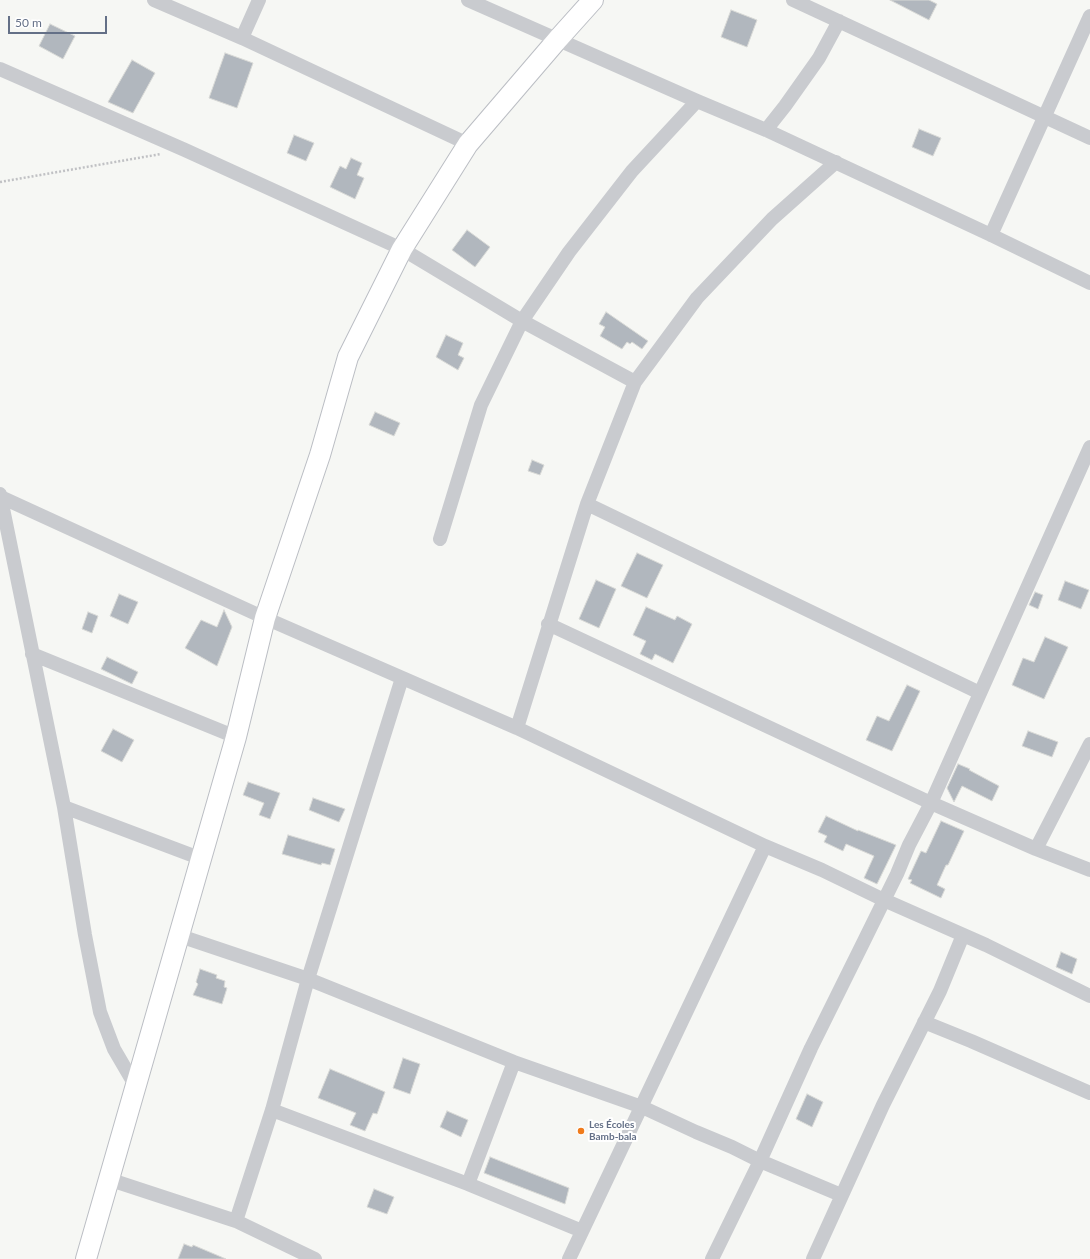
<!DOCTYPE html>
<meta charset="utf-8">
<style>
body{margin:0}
#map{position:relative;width:1090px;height:1259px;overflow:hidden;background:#f6f7f4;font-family:Lato,sans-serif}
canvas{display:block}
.scale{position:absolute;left:8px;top:16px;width:99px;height:18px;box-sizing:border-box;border:2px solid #647087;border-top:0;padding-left:5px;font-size:12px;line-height:14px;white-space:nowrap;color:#647087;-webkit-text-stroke:3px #fff;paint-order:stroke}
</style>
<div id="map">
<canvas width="1090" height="1259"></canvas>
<div class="scale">50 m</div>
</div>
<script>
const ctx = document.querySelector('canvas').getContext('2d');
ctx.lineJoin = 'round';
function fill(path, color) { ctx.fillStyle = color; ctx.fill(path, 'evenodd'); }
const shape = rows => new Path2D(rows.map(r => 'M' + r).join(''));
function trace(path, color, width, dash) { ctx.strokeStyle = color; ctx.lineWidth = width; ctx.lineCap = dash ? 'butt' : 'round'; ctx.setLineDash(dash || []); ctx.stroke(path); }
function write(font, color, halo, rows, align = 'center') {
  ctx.font = font + ' Lato,sans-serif'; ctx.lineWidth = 4; ctx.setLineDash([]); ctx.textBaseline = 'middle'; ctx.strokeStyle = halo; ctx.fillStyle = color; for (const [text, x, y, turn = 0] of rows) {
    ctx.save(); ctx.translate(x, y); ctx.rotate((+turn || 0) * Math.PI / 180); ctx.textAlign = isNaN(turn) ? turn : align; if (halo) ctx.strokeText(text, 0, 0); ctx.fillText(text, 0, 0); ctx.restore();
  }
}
const building = shape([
 [890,0,929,0,937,4,929,20,890,0],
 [731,10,757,20,747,47,721,37,731,10],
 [50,24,75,36,63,59,39,46,50,24],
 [225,53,253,63,237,108,209,98,225,53],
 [132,60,155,73,133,113,108,102,132,60],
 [919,129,941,138,933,156,912,147,919,129],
 [294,135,314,143,306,161,287,153,294,135],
 [351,158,362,163,357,175,364,178,355,199,330,187,340,166,346,169,351,158],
 [467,230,490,247,475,267,452,250,467,230],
 [606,312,648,341,642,349,632,342,630,344,627,342,622,349,600,336,605,327,599,324,606,312],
 [446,335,463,343,458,355,464,358,458,370,436,357,446,335],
 [375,412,400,423,394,436,369,425,375,412],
 [532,460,544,465,540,475,528,471,532,460],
 [637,553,663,565,647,598,621,586,637,553],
 [596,580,616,589,599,628,579,619,596,580],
 [1065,581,1089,590,1081,609,1058,600,1065,581],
 [1035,592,1043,595,1038,609,1029,605,1035,592],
 [119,594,138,602,128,624,110,616,119,594],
 [646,607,675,620,677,616,692,624,673,663,655,654,652,660,640,654,646,641,633,635,646,607],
 [224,610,232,627,217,666,185,648,201,620,217,627,224,610],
 [88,612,98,616,92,633,82,629,88,612],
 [1045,637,1068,647,1044,699,1012,685,1023,658,1034,662,1045,637],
 [107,657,138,672,132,684,101,669,107,657],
 [907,685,920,691,892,751,866,740,877,716,889,721,907,685],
 [113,729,134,740,122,762,101,751,113,729],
 [1028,731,1058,742,1052,757,1022,746,1028,731],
 [958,764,970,769,969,770,999,786,992,801,962,786,954,802,947,788,958,764],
 [248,782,280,793,270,819,259,815,264,803,243,795,248,782],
 [313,798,345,809,339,822,309,810,313,798],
 [826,816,858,831,858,830,896,845,877,884,864,878,874,856,846,844,843,851,824,842,827,836,818,832,826,816],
 [941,821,964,831,948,865,946,865,937,885,945,889,941,898,910,883,912,880,908,879,921,851,926,853,941,821],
 [288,835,335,849,330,865,322,863,321,865,282,854,288,835],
 [1061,952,1077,959,1072,974,1056,967,1061,952],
 [200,969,217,975,216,978,225,981,224,987,227,988,222,1004,193,995,198,984,196,982,200,969],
 [403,1058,420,1064,410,1094,393,1088,403,1058],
 [330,1069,385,1092,377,1114,373,1113,365,1131,350,1125,356,1113,318,1098,330,1069],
 [807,1094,823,1102,812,1127,796,1119,807,1094],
 [447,1111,468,1120,461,1137,440,1127,447,1111],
 [490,1157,569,1188,565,1204,484,1173,490,1157],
 [374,1189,394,1197,387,1214,367,1207,374,1189],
 [184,1244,192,1247,193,1245,226,1259,178,1259,184,1244]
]);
fill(building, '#b1b7be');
trace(building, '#d8d9d6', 1);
const secondary = shape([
 [86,1259,236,737,265,618,320,455,348,357,402,249,468,144,558,39,593,0]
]);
trace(secondary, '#bbbec4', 22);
trace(shape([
 [0,182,161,154]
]), '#c0c1c4', 2.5, [2, 2]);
trace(shape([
 [154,0,242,38,468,144],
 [468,0,697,101,766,130,991,235,1090,283],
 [793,0,1090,138],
 [242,38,259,0],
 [0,69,185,150,402,249,522,321,635,382,697,298,772,219,836,162],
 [766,130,785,106,819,58,839,21],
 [991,235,1090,16],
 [0,494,64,807,85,935,100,1012,114,1049,135,1085],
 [1,497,265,618,517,728,765,846,822,870,884,900,986,945,1090,996],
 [587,504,980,693],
 [440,539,481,405,522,321,569,252,632,171,697,101],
 [548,624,931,803,1036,849,1090,870],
 [32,654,236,737],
 [517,728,587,504,635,382],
 [64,807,202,859],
 [1036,849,1090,744],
 [180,936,308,979,514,1062,642,1107,696,1132,732,1147,760,1161,841,1195],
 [924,1022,971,1041,1090,1093],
 [272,1110,468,1184,582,1231],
 [108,1179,236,1221,315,1259],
 [468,1184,514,1062],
 [236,1221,272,1110,308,979,402,678],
 [569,1259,765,846],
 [712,1259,760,1161,811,1048,865,939,897,874,909,845,931,803,1090,447],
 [813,1259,883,1105,940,991,963,935]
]), '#c9cbcf', 14);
trace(secondary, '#fff', 20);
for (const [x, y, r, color] of [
 [581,1131,4,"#f07b1b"]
]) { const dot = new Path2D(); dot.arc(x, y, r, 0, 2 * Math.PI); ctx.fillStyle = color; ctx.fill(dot); trace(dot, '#fff', 1.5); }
write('bold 10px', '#647087', '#fff', [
 ["Les Écoles",589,1125],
 ["Bamb-bala",589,1137]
], 'left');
</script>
